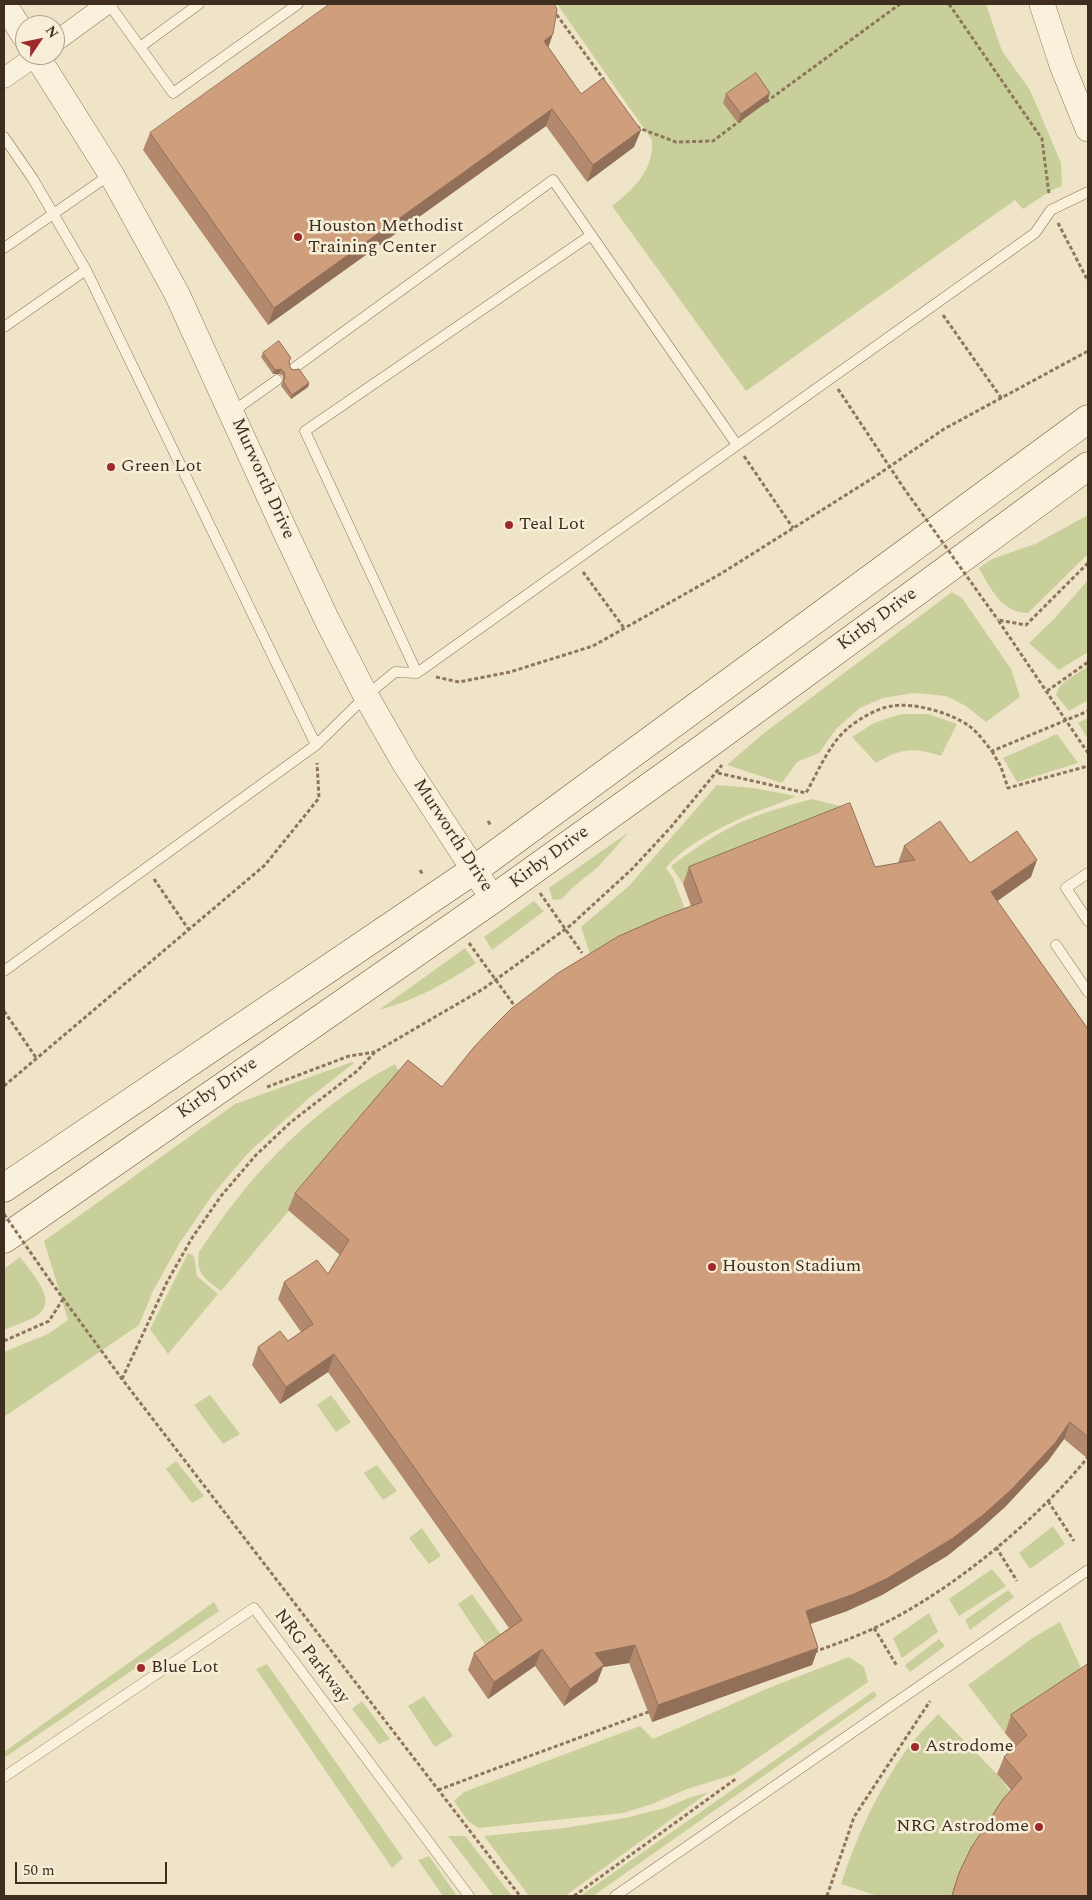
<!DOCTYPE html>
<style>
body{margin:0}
#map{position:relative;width:1092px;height:1900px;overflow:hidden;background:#f0e4c8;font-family:Spectral,serif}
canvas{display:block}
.frame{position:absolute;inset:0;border:5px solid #3d2e20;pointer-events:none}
.north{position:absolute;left:15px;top:15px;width:50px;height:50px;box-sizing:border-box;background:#f7eed8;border:1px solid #ada18e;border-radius:50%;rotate:56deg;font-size:14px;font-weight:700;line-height:20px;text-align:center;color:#3d2e20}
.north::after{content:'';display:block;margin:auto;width:18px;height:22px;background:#9e2a2b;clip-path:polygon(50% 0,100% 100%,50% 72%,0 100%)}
.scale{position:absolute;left:15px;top:1862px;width:152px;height:22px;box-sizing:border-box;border:2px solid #3d2e20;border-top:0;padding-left:6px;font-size:15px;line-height:18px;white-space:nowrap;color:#3d2e20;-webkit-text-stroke:4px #f7eed8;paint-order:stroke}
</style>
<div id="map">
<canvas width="1092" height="1900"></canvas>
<div class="frame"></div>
<div class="north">N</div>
<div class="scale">50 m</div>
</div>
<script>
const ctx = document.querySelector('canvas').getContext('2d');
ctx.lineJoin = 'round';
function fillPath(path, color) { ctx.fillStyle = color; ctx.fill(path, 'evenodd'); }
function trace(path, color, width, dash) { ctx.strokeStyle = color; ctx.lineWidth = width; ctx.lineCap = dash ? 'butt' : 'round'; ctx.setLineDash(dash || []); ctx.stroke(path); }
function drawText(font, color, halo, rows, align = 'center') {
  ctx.font = font + ' Spectral,serif'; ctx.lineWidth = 5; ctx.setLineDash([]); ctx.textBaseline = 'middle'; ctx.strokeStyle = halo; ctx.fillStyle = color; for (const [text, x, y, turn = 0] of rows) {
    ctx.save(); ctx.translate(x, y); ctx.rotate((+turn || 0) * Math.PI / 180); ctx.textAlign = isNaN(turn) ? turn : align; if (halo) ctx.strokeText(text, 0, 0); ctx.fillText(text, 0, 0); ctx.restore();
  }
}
fillPath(new Path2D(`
 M 557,4 L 986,4 L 1002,51 L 1030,90 L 1061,163 L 1062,186 L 1052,190 L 1023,209 L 1015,200 L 746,391 L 612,206 C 634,189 654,170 652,140 Z
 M 1088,515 L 1088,554 L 1028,613 C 1002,613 990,588 979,568 L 992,559 L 1035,544 Z
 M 1088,580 L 1088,652 L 1059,670 L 1029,643 L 1053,620 Z
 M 952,592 L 962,598 L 1011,669 L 1020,697 L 986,722 L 966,706 L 946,696 L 914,693 L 883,698 L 860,708 L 837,728 L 819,753 L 797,762 L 782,783 L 727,765 L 764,733 Z
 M 1088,666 L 1088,700 L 1069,711 L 1056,695 C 1060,680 1077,675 1088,666 Z
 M 901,714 L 928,714 L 957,724 L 941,756 C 913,747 901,748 876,763 L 852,737 L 874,723 Z
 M 1088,718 L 1088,739 L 1078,723 Z
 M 1057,734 L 1078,763 L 1017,782 L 1003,758 Z
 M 717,785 L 753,788 L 796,796 C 780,804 764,808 748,815 C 722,827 684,845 666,868 L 673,878 L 688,917 L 592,960 L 581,927 L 629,886 Z
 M 812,799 L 848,808 L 683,884 L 671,866 C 689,853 707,840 727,829 C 753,815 783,807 812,799 Z
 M 629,832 L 598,867 L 572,888 L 562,899 L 553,900 L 549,888 Z
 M 534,901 L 544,911 L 492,950 L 484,937 Z
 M 465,948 L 476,963 C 445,984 415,1000 379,1010 Z
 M 352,1062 L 354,1063 L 308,1099 L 248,1153 L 213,1194 L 179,1244 L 153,1291 L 139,1325 L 4,1417 L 4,1352 L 48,1334 L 68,1320 L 44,1241 L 235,1104 Z
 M 395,1064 L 402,1077 L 221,1291 C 206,1279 195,1274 199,1252 C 211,1234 223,1216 237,1199 C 279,1145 334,1096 395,1064 Z
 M 188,1253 L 194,1256 L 197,1276 L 218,1294 L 168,1354 L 150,1329 Z
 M 20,1257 C 30,1271 58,1299 39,1314 C 30,1321 15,1325 4,1330 L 4,1269 Z
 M 210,1395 L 240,1434 L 223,1444 L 194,1405 Z
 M 331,1395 L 351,1422 L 336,1432 L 317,1405 Z
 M 176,1461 L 204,1496 L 192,1503 L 166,1469 Z
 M 377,1465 L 397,1491 L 383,1500 L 364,1473 Z
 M 1053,1526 L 1065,1544 L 1030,1569 L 1019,1553 Z
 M 422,1528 L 441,1556 L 429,1564 L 409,1538 Z
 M 992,1569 L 1006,1586 L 959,1616 L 949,1599 Z
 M 1008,1590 L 1014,1597 L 970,1630 L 965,1620 Z
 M 472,1594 L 504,1639 L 488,1649 L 458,1604 Z
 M 214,1602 L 219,1611 L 4,1758 L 4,1752 Z
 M 929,1613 L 938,1632 L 902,1658 L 893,1638 Z
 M 1060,1622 L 1086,1679 L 1005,1733 L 968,1685 L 1034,1637 Z
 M 939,1639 L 945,1646 L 910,1672 L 905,1665 Z
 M 849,1657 L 864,1667 L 868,1682 L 733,1775 L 687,1789 L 652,1804 L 623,1813 L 478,1828 L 468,1821 L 454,1801 L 464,1792 L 640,1726 L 653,1739 L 771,1687 Z
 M 267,1664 L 403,1858 L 392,1868 L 256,1669 Z
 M 874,1691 L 877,1696 L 593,1896 L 580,1896 Z
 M 424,1696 L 453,1736 L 435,1747 L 408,1706 Z
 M 362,1701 L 390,1739 L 379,1744 L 352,1709 Z
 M 938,1714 L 997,1774 L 1014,1797 L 953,1890 L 951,1896 L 878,1896 L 841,1884 C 857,1835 878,1790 907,1749 C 916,1737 928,1725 938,1714 Z
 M 709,1792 L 565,1896 L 529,1896 L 484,1836 L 565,1828 L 625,1818 L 665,1808 L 691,1797 Z
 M 448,1836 L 465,1836 L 512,1896 L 494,1896 Z
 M 429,1856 L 457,1896 L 443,1896 L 418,1860 Z`), '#c9cf9b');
const service = new Path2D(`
 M 109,4 L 173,93 L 298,4
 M 140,47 L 199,4
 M 4,137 L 33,179 L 86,270 L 316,745
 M 4,248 L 111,174
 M 4,327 L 86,270
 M 294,368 L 553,180 L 737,445
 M 232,412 L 277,380
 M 417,673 L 305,431 L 591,235
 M 1088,873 L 1066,888 L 1088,921
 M 1056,945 L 1088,992
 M 4,971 L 316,745 L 366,696 L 395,672 L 417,673 L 1035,233 L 1051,210 L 1088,192
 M 4,1777 L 254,1608 L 469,1896
 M 615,1896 L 1088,1570`);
const minor = new Path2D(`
 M 55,42 L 107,4
 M 4,78 L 37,55`);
const tertiary = new Path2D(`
 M 4,4 L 25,37
 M 1042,4 L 1062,65 L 1088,129
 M 36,55 L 111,174 L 177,294 L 285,531 L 327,620 L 366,696 L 405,764 L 493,899`);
const secondary = new Path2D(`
 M 4,1188 L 474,870 L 1088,419
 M 4,1239 L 493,899 L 702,749 L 1088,466`);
trace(service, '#8d765c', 11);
trace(minor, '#8d765c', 21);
trace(tertiary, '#8d765c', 26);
trace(secondary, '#6f573f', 29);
trace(new Path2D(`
 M 549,4 L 604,80
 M 949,4 L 1042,139 L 1049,194
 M 766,102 L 900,4
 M 637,126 L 639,128 L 676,142 L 713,141 L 741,120
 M 1058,223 L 1088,281
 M 943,315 L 1002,399
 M 838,389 L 903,487
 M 744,456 L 793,528
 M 1088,563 L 1026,625 L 998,620 L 1088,753
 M 583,572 L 624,628
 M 436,677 L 459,682 L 510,672 L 593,646 L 722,573 L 876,476 L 944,429 L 1088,351
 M 1047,691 L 1088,662
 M 992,751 L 1001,767 L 1008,788 L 1088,766
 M 718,773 L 806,793 C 818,772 829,744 848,728 C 859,719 877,708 892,706 C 913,702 952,713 969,726 C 978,732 985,743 992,751 L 1088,711
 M 488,821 L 491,826
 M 420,870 L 423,875
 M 154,879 L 189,930
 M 540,893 L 582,953
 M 469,943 L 514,1005
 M 4,1011 L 37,1059
 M 4,1086 L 265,865 L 319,798 L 317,763
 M 267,1087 L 349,1056 L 375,1052
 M 51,1282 L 122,1379 L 520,1896
 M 4,1341 L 49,1321 L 63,1299
 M 122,1379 L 167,1282 L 192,1238 L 221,1196 L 256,1155 L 291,1122 L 357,1071 L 375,1052 L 483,989 L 571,925 L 632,869 L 671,827 L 722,765
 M 1048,1501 L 1074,1541
 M 996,1547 L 1017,1581
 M 874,1628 L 897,1666
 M 814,1652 C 830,1646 845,1641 861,1634 C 940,1601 1034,1524 1088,1457
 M 438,1790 L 651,1711
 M 574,1896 L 737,1778
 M 827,1896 L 854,1817 L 930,1701`), '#8d765c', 3, [4, 2.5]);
trace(service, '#faf1dc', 10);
trace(minor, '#faf1dc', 20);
trace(tertiary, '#faf1dc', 25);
trace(secondary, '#faf1dc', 28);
trace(new Path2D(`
 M 903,487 L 998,620
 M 4,1214 L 51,1282`), '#8d765c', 3, [4, 2.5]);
fillPath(new Path2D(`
 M 548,47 L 581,94 L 641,130 L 634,147 L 587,182 L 546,126 L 268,325 L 143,150 L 150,133 Z
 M 726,94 L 767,102 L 738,123 L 723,103 Z
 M 263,353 L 289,363 L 290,367 L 309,383 L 308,387 L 291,399 L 281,386 L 283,380 L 283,376 L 279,374 L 273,374 L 261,357 Z
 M 904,846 L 970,863 L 1031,877 L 997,901 L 1088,1029 L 1088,1459 L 1064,1439 L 1048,1461 L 1005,1507 L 977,1532 L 947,1556 L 882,1595 L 847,1611 L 810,1624 L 818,1648 L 812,1665 L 652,1722 L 629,1663 L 603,1667 L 597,1682 L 564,1706 L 535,1666 L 488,1699 L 468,1670 L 474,1653 L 509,1628 L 328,1372 L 280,1404 L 252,1365 L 258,1347 L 288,1341 L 301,1332 L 278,1299 L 284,1282 L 328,1274 L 340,1255 L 288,1210 L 295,1193 L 691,906 L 683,884 L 689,867 L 875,867 L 898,863 Z
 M 1088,1664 L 1088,1896 L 951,1896 L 959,1873 L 1011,1790 L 997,1774 L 1004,1757 L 1016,1746 L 1005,1733 L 1011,1715 Z`), '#b2896c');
fillPath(new Path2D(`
 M 553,34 L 547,51 L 544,41 Z
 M 770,93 L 767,102 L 738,123 L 741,114 Z
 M 552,109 L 546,126 L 268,325 L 274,308 Z
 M 641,130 L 634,147 L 587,182 L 593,165 Z
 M 281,369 L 279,374 L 273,374 L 275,370 Z
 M 309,383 L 308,387 L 291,399 L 292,395 Z
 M 1037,860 L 1031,877 L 985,910 L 991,892 Z
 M 334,1354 L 328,1372 L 280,1404 L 286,1387 Z
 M 1070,1422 L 1064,1439 L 1048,1461 L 1005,1507 L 977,1532 L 947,1556 L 882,1595 L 847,1611 L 799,1628 L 806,1611 Z
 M 635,1645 L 629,1663 L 603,1667 L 597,1682 L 564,1706 L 570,1689 L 595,1653 Z
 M 818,1648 L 812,1665 L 652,1722 L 658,1705 Z
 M 542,1649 L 535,1666 L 488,1699 L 494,1682 Z`), '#916f58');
const building = new Path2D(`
 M 330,4 L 554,4 L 557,9 L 553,34 L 544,41 L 581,94 L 603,78 L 641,130 L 593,165 L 552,109 L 274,308 L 150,133 Z
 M 756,73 L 770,93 L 741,114 L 726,94 Z
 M 279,341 L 291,358 L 289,361 L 290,367 L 293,370 L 299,369 L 309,383 L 292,395 L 283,381 L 285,378 L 284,372 L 281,369 L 275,370 L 263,353 Z
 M 850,803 L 875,867 L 915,860 L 904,846 L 940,821 L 970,863 L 1017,831 L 1037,860 L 991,892 L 1088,1029 L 1088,1437 L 1070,1422 L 1055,1443 L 1011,1490 L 983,1515 L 953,1538 L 888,1578 L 854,1594 L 806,1611 L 818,1648 L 658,1705 L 635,1645 L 595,1653 L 604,1665 L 570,1689 L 542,1649 L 494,1682 L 474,1653 L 522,1620 L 334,1354 L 286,1387 L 258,1347 L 280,1331 L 288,1341 L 313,1324 L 284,1282 L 317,1260 L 328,1274 L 349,1240 L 295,1193 L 408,1060 L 442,1087 L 474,1047 L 493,1027 L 512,1008 L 558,973 L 619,936 L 662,917 L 702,902 L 689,867 Z
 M 1088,1664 L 1088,1896 L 952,1896 L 959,1873 L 971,1848 L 1003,1799 L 1022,1778 L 1004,1757 L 1027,1735 L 1011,1715 Z`);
fillPath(building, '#cf9f7d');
trace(building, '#916f58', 1);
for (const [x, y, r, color] of [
 [298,237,5,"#9e2a2b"],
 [111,467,5,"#9e2a2b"],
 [509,525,5,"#9e2a2b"],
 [712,1267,5,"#9e2a2b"],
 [141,1668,5,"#9e2a2b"],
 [915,1747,5,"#9e2a2b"],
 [1039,1827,5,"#9e2a2b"]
]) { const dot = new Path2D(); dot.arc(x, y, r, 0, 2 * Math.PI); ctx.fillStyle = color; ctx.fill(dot); trace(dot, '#f7eed8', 2); }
drawText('18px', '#3d2e20', '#f7eed8', [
 ["Houston Methodist",308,227],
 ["Training Center",308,248],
 ["Green Lot",121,467],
 ["Teal Lot",519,525],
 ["Houston Stadium",722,1267],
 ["Blue Lot",151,1668],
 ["Astrodome",925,1747],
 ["NRG Astrodome",1029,1827,"right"]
], 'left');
drawText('18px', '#3d2e20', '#f7eed8', [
 ["Murworth Drive",262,479,66],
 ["Kirby Drive",878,620,-36],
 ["Murworth Drive",452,836,57],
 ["Kirby Drive",550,858,-36],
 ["Kirby Drive",218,1089,-35],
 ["NRG Parkway",311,1657,53]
]);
</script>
